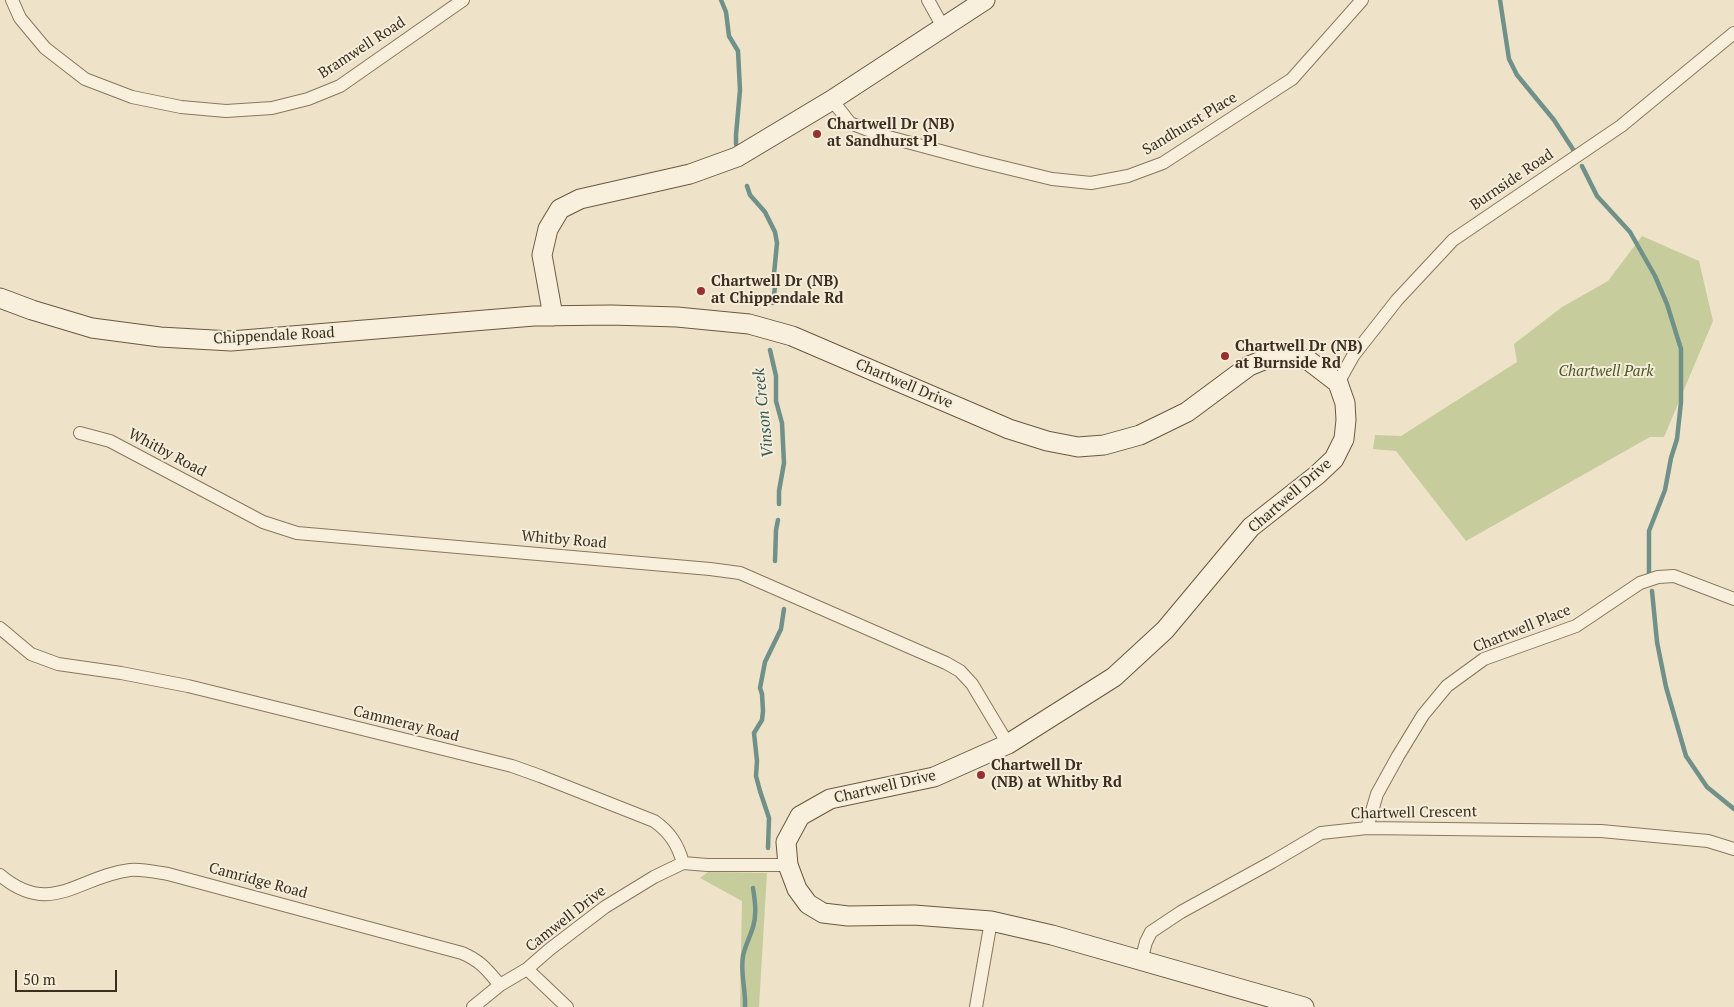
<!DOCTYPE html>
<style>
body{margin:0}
#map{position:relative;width:1734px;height:1007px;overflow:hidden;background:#eee3c9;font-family:"PT Serif",serif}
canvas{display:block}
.scale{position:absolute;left:15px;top:970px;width:102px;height:22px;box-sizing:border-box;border:2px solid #3b2e21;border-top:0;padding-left:6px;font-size:15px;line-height:18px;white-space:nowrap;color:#3b2e21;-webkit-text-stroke:4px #f5edd9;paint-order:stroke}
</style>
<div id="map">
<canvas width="1734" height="1007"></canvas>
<div class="scale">50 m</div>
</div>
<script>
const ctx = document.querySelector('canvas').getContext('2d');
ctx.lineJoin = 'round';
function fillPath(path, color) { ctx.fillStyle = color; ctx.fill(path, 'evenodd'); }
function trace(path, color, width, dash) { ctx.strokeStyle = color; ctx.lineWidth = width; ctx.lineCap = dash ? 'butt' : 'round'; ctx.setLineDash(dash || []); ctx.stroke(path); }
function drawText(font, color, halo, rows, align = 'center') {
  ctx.font = font + ' "PT Serif",serif'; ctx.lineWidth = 4; ctx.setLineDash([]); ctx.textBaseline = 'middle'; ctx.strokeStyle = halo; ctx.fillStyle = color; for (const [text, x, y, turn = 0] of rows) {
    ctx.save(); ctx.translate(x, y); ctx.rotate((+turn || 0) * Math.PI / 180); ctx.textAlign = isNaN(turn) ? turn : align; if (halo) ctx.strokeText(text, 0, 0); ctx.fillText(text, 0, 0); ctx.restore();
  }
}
fillPath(new Path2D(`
 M 1642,236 L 1699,261 L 1713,321 L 1664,437 L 1650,437 L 1466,541 L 1396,451 L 1373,449 L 1375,435 L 1401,436 L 1517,362 L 1514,344 L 1562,307 L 1608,281 Z
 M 708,872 L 767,873 L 759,1007 L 740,1007 L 742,901 L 700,878 Z`), '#c7cc9d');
trace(new Path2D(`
 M 721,0 L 726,12 L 729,36 L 738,51 L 740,90 L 736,135 L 736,144
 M 1500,0 L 1509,59 L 1517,75 L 1554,120 L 1576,154
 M 1582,166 L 1597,196 L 1630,232 L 1655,276 L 1667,304 L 1681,349 L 1681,402 L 1677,439 L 1671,458 L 1665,490 L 1649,531 L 1649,577
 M 747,186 L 750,195 L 765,212 L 775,232 L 777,243 L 774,274 L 775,287 L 773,303
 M 770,350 L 776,376 L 776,401 L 782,423 L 784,463 L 779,491 L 779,504
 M 775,561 L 776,530 L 778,520
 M 1652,591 L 1657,642 L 1666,687 L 1686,756 L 1707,787 L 1734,809
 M 768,848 L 769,818 L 760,791 L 756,776 L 757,761 L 754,733 L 762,720 L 763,711 L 762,694 L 760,688 L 765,662 L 781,629 L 784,609
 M 745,1007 C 746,990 740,973 743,956 C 745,946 750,937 753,927 C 757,914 755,901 753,888`), '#709189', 4.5);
const street = new Path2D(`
 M 12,0 L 20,18 L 45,48 L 85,79 L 132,97 L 181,107 L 226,111 L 272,108 L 308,99 L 340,86 L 463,0
 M 928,0 L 943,27
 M 832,100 L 850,123 L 881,135 L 978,161 L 1052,179 L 1091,183 L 1128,176 L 1163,163 L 1292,79 L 1362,0
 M 1338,383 L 1353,356 L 1397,300 L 1453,240 L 1621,126 L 1734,33
 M 80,433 L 110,441 L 263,522 L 297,533 L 710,569 L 740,573 L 946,663 L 960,671 L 972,684 L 1008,744
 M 0,628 L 31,654 L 58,664 L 121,673 L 188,686 L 512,766 L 540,776 L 654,821 C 670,832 678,845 683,863
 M 1367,828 L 1377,794 L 1398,756 L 1423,715 L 1447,686 L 1484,659 L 1576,626 L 1640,583 L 1658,577 L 1674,576 L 1734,599
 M 683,863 L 707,865 L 788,865
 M 0,875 C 51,918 79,876 130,870 C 142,869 155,872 168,874 L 462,953 C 481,961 487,970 500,985
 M 1141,961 L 1146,942 L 1151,932 L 1181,912 L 1272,862 L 1321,833 L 1367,828 L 1601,831 L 1708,841 L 1734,849
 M 527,969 L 567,1007
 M 473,1007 L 500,985 L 527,969 L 550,949 L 605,907 L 654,877 L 683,863
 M 976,1007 L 991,921`);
const secondary = new Path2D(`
 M 0,298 L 32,310 L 92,328 L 160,337 L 231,341 L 534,316 L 611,315 L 677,317 L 749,324 L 792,336 L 1009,429 L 1047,441 L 1078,447 L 1104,445 L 1140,435 L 1187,412 L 1249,366 L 1266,359 L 1287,356 L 1308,360 L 1338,383 L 1345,403 L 1346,420 L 1344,439 L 1334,459 L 1317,475 L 1251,527 L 1165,630 L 1114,677 L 1008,744 L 934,777 L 830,799 L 800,816 L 786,842 L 788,865 L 797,889 L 808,904 L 823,913 L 848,916 L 914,915 L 991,921 L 1052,935 L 1304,1007
 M 553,316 L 542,255 L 548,229 L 560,209 L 580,199 L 690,174 L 737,157 L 832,100 L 985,0`);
trace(street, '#8a765e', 14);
trace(secondary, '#6c5741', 21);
trace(street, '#f8f0dd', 12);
trace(secondary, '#f8f0dd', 19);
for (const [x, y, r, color] of [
 [817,134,5,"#983030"],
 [701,291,5,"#983030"],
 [1225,356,5,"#983030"],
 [981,775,5,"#983030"]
]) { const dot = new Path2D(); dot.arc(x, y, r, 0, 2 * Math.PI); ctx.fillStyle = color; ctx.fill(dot); trace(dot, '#f5edd9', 2); }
drawText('15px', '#3b2e21', '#f5edd9', [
 ["Bramwell Road",362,48,-33],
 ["Sandhurst Place",1190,124,-31],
 ["Burnside Road",1512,180,-34],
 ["Chippendale Road",274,336,-3],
 ["Chartwell Drive",904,384,23],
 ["Whitby Road",167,453,28],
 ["Chartwell Drive",1290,496,-41],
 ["Whitby Road",564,540,5],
 ["Chartwell Place",1522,629,-22],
 ["Cammeray Road",406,724,14],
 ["Chartwell Drive",885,787,-13],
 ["Chartwell Crescent",1414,813,-1],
 ["Camridge Road",258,881,15],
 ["Camwell Drive",566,919,-38]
]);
drawText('bold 15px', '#3b2e21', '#f5edd9', [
 ["Chartwell Dr (NB)",827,125],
 ["at Sandhurst Pl",827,142],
 ["Chartwell Dr (NB)",711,282],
 ["at Chippendale Rd",711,299],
 ["Chartwell Dr (NB)",1235,347],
 ["at Burnside Rd",1235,364],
 ["Chartwell Dr",991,766],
 ["(NB) at Whitby Rd",991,783]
], 'left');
drawText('italic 15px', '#4b5728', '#f5edd9', [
 ["Chartwell Park",1606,372]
]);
drawText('italic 16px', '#315a58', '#f5edd9', [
 ["Vinson Creek",764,413,-96]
]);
</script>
